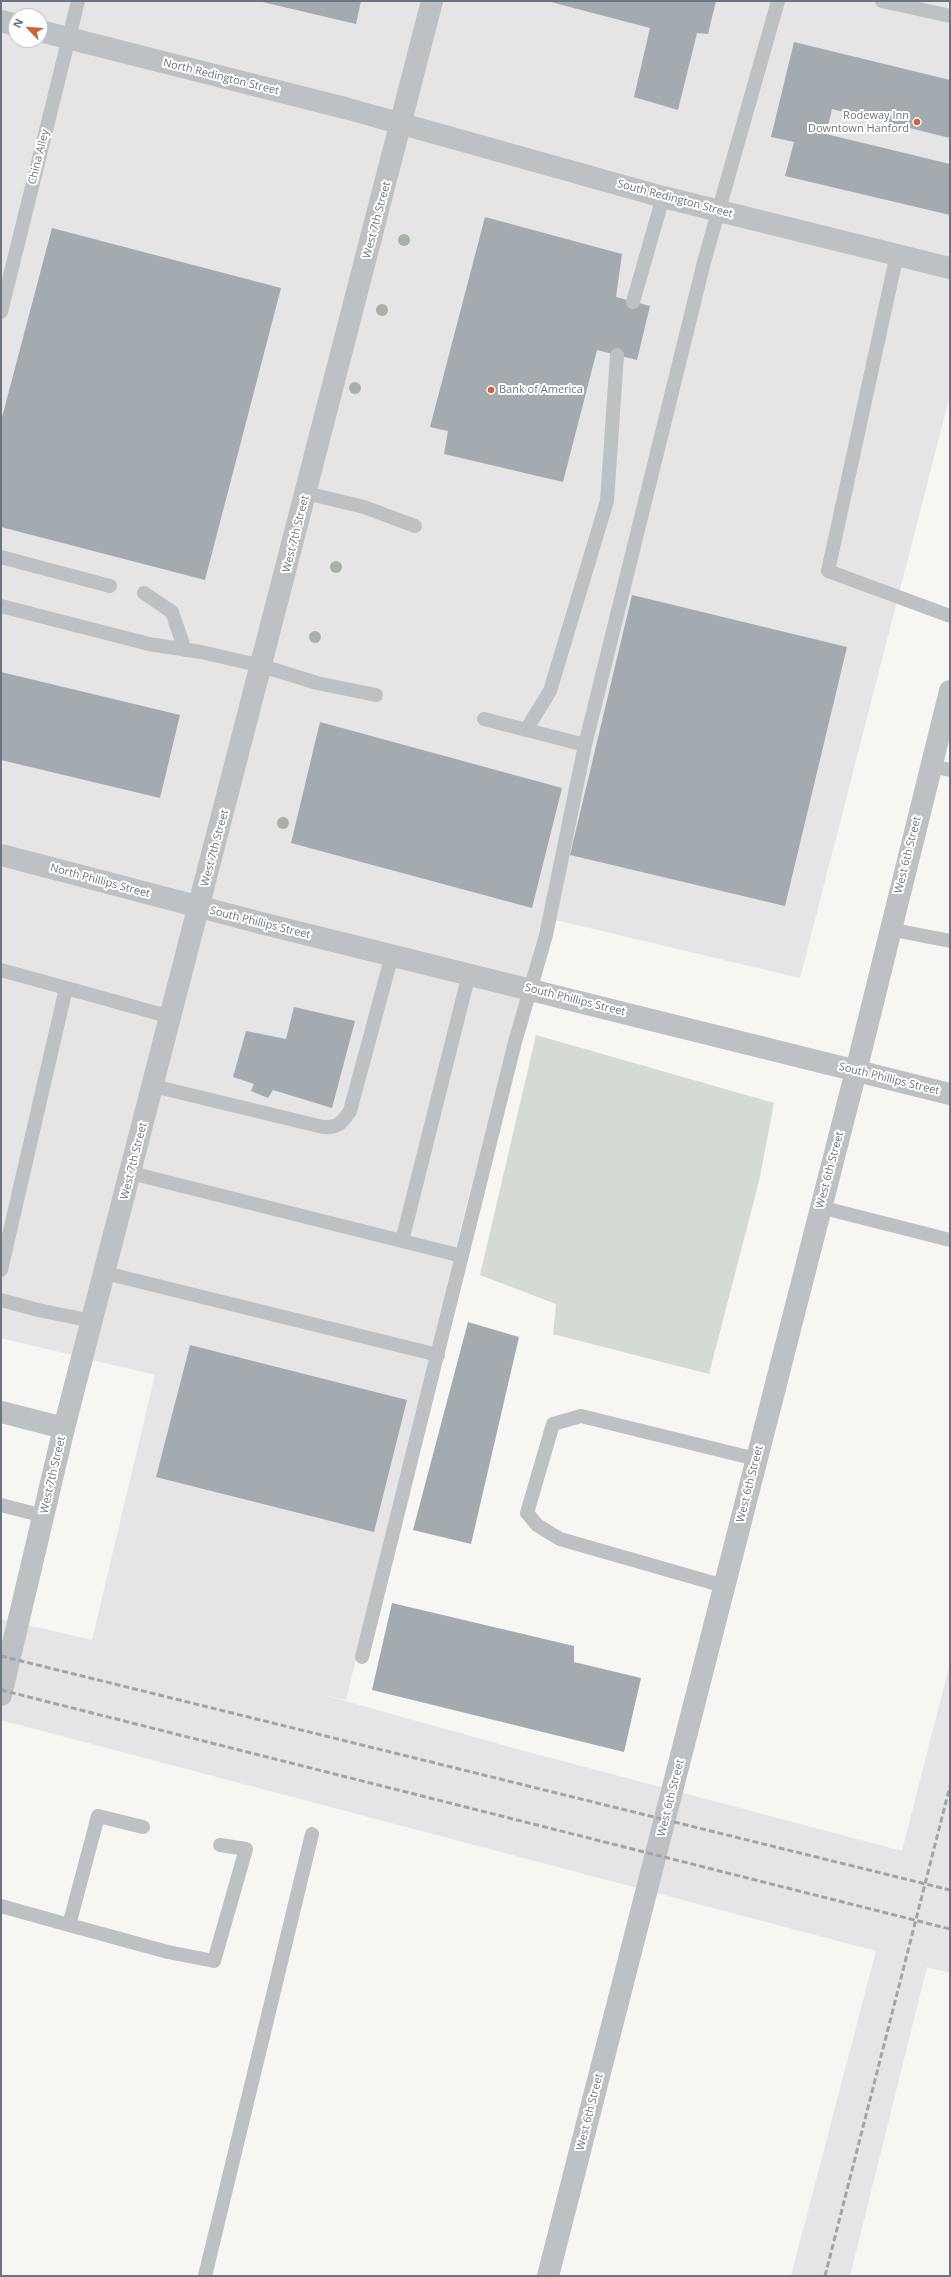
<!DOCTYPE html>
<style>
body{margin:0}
#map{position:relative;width:951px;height:2277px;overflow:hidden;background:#f6f6f3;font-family:"Open Sans",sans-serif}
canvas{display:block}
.frame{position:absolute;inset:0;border:2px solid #697580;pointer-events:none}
.north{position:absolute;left:8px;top:8px;width:40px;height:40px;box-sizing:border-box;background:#fff;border:1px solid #c3c8cc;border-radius:50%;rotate:295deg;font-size:11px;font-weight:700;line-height:16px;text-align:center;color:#697580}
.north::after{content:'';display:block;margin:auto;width:14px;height:18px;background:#cd643c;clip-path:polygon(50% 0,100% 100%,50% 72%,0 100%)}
</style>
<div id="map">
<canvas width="951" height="2277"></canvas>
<div class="frame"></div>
<div class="north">N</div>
</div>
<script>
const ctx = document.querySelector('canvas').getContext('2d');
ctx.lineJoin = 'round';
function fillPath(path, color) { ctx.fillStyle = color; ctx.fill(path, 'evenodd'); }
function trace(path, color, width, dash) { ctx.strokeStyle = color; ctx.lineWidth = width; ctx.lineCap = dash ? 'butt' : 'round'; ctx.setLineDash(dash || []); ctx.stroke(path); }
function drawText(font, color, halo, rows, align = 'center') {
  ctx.font = font + ' "Open Sans",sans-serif'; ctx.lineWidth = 4; ctx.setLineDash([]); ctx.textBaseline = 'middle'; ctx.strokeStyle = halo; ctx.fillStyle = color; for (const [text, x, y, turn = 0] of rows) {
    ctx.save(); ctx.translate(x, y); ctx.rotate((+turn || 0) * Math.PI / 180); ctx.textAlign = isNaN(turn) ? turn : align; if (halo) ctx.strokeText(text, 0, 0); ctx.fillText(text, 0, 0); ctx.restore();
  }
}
fillPath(new Path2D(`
 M 1,1 L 950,1 L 950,395 L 800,978 L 543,917 L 466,1207 L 346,1700 L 320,1694 L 517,1749 L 902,1851 L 950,1663 L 950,1973 L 927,1967 L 850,2276 L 791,2276 L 876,1951 L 1,1720 L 1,1619 L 92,1640 L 155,1375 L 1,1338 ZM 16,16 L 40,16 L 40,40 L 16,40 Z`), '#e4e5e4');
fillPath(new Path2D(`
 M 536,1035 L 774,1103 L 759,1181 L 709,1374 L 553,1334 L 556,1304 L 480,1275 Z`), '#d5dad3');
fillPath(new Path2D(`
 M 258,1 L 361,1 L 356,24 Z
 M 547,1 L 716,1 L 708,34 L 697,33 L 678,110 L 634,97 L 650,28 Z
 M 794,42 L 950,80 L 950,138 L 832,109 L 826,134 L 950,164 L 950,215 L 785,176 L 794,142 L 771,137 Z
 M 485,217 L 622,254 L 616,297 L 650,306 L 637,360 L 597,350 L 563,482 L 444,454 L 448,431 L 430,427 Z
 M 52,228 L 281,288 L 205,580 L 1,527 L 1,421 Z
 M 632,595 L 847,647 L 785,906 L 570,855 Z
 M 1,672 L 180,715 L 160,798 L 1,760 Z
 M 320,722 L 562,788 L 532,908 L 291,843 Z
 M 294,1007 L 355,1021 L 332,1108 L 273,1090 L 268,1098 L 251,1091 L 254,1084 L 233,1077 L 246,1031 L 286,1039 Z
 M 468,1322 L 519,1337 L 471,1544 L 413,1530 Z
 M 190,1345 L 407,1400 L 374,1532 L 156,1477 Z
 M 392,1603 L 574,1646 L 574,1662 L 641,1678 L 624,1752 L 372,1690 Z`), '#a4abb0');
trace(new Path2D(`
 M 882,1 L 950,16
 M 897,254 L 828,571 L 950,616
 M 633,302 L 663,197
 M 1,312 L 78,1
 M 306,493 L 364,507 L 415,526
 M 1,557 L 110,586
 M 144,593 L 172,612 L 185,650
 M 1,606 L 149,644 L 201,652 L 262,666 L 317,683 L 376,695
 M 484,719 L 585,745
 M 526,730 L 550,691 L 607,501 L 617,355
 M 931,766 L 950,770
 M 889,929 L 950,941
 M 1,970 L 171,1017
 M 153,1086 L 323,1127 C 338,1128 342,1123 350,1111 L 392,955
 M 131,1173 L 402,1241 L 469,974
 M 820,1207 L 950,1240
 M 402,1241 L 462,1256
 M 1,1270 L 66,988
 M 105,1273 L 438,1355
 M 1,1300 L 38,1310 L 92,1321
 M 1,1505 L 44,1516
 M 724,1586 L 560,1539 L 537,1525 L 527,1513 L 553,1424 L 581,1416 L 756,1459
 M 362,1657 L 515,1042 L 546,935 L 585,745 L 704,262 L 778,1
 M 1,1906 L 69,1925 L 98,1816 L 143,1827
 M 69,1925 L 168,1952 L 214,1961 L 246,1849 L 220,1845
 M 205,2276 L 312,1834`), '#bec1c4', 14);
trace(new Path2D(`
 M 1,21 L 16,25
 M 40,31 L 345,108 L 663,197 L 950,268
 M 1,855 L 261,923 L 950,1094
 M 1,1412 L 64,1428
 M 548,2276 L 856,1071 L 950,691`), '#bec1c4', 22);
trace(new Path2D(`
 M 1,1695 L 64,1428 L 432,1`), '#bec1c4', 22);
trace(new Path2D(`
 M 1,1656 L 950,1890
 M 1,1690 L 950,1929
 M 825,2276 L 950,1786`), '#a0a5aa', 3, [6, 3]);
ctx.fillStyle = '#a9b1a6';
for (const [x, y] of [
 [404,240],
 [382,310],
 [355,388],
 [336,567],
 [315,637],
 [283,823]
]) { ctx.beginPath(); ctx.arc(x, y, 6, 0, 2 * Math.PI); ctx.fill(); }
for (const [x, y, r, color] of [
 [917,122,4,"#cd643c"],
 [491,390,4,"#cd643c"]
]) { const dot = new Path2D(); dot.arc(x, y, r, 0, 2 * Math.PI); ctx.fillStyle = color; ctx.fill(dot); trace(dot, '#fff', 1.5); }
drawText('11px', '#697580', '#fff', [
 ["North Redington Street",221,77,14],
 ["China Alley",39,157,-76],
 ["South Redington Street",675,199,15],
 ["West 7th Street",377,220,-75],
 ["West 7th Street",296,534,-76],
 ["West 7th Street",215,848,-75],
 ["West 6th Street",908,855,-76],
 ["North Phillips Street",100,881,15],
 ["South Phillips Street",260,923,14],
 ["South Phillips Street",575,1000,14],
 ["South Phillips Street",889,1079,14],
 ["West 7th Street",134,1161,-76],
 ["West 6th Street",830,1170,-75],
 ["West 7th Street",53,1475,-77],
 ["West 6th Street",750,1484,-76],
 ["West 6th Street",671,1798,-76],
 ["West 6th Street",590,2112,-76]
]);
drawText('11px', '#697580', '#fff', [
 ["Rodeway Inn",909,116],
 ["Downtown Hanford",909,129],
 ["Bank of America",499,390,"left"]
], 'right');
</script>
